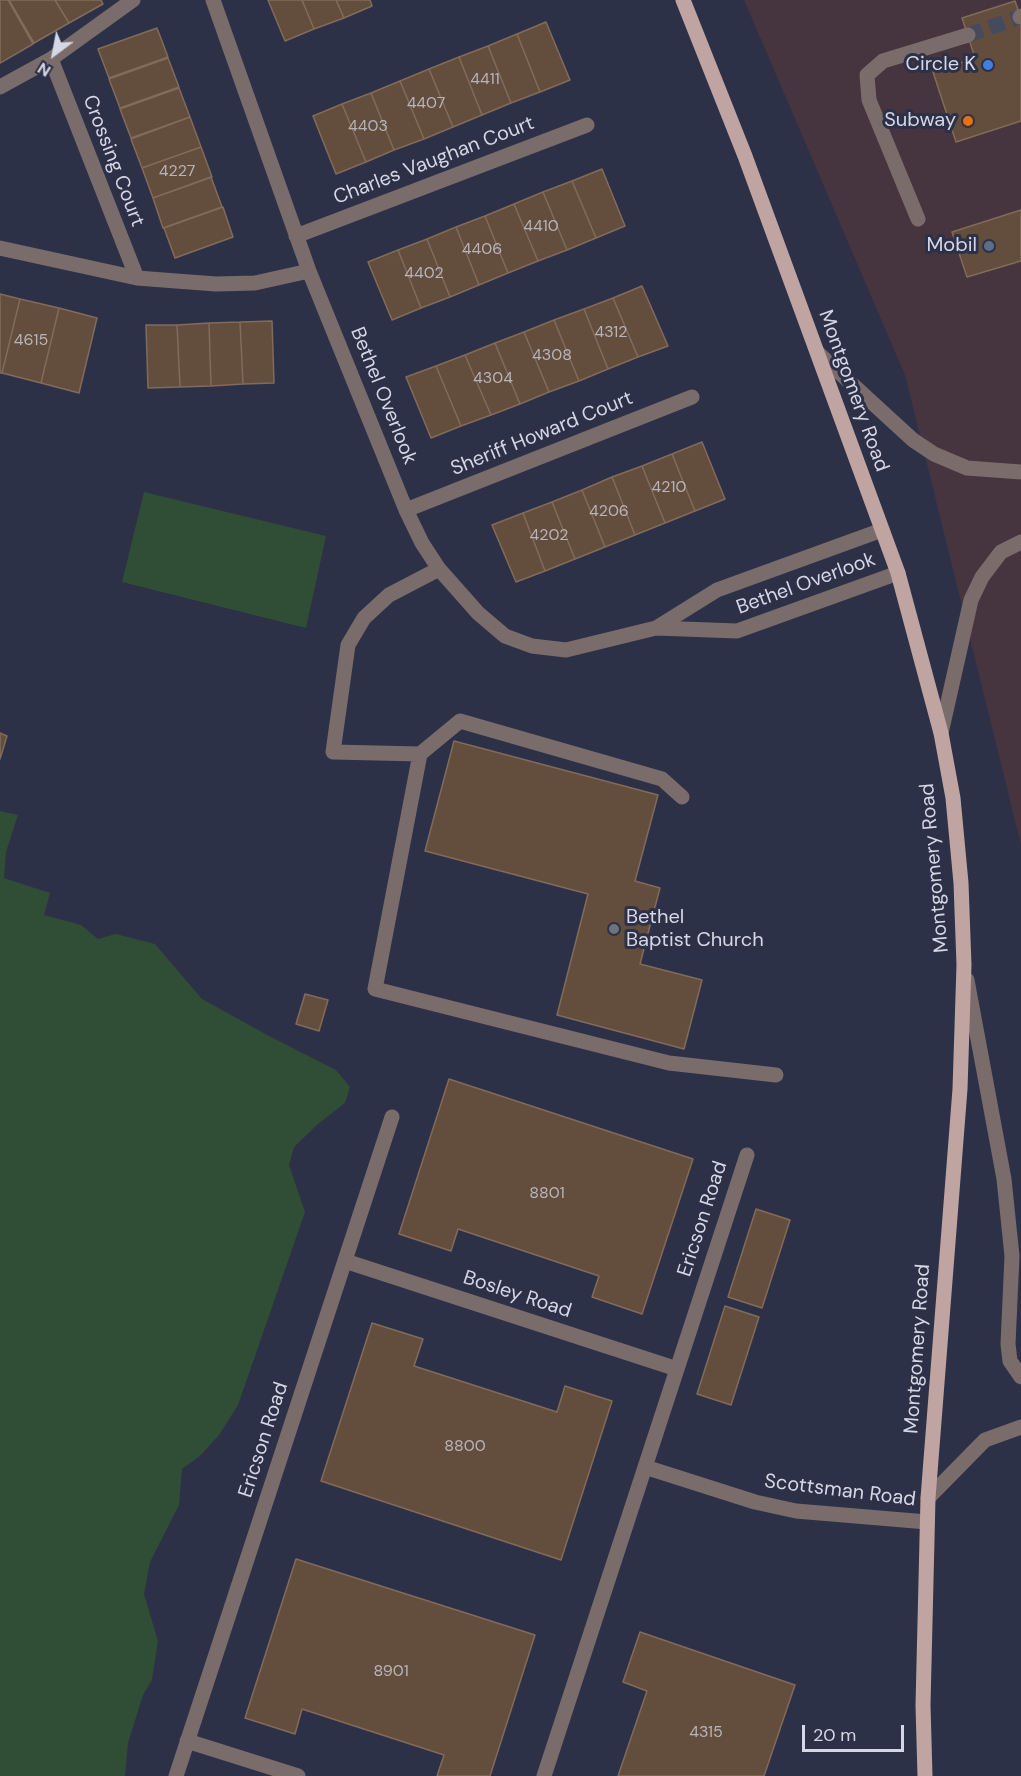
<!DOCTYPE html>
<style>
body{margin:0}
#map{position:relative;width:1021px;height:1776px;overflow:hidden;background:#2d3147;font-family:"DM Sans",sans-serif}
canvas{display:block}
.north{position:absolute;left:24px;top:24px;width:60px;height:60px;-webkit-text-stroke:4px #2d3147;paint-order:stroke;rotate:212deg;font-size:16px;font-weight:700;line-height:24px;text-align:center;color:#d4d7e5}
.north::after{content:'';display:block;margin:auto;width:21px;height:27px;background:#d4d7e5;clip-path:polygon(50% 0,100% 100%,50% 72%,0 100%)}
.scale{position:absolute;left:802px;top:1725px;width:102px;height:27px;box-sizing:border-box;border:3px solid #d4d7e5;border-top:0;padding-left:8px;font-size:18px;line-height:21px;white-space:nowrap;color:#d4d7e5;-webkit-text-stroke:4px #2d3147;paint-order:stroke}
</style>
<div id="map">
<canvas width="1021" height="1776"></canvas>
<div class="north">N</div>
<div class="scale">20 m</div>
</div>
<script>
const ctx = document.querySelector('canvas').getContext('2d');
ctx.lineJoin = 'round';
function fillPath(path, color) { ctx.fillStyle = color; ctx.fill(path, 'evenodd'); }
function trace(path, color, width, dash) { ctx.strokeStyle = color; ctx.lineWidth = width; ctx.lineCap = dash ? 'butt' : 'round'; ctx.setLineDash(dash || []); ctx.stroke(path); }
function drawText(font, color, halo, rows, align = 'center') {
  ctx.font = font + ' "DM Sans",sans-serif'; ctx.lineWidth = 6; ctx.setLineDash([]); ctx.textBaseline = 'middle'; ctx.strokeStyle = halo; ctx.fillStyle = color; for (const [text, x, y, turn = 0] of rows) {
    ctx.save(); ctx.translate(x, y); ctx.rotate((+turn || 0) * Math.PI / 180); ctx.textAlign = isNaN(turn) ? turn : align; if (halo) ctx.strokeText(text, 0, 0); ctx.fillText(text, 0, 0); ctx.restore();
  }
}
fillPath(new Path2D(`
 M 744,0 L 1021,0 L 1021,845 L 905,375 Z`), '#46343e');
fillPath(new Path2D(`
 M 144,492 L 326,536 L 306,628 L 122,582 Z
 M 0,811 L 18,815 L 6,852 L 4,878 L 50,893 L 44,915 L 81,925 L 98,939 L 116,934 L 155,944 L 202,999 L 271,1037 L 336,1070 L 350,1087 L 345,1103 L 318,1124 L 294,1147 L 289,1165 L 305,1212 L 238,1405 L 219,1435 L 200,1456 L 182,1469 L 179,1505 L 150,1562 L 144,1594 L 158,1641 L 152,1680 L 143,1695 L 128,1743 L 125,1776 L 0,1776 Z`), '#304d35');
const building = new Path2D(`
 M 0,0 L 8,0 L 33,44 L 0,63 Z
 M 9,0 L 55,0 L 69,23 L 34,43 Z
 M 55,0 L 101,0 L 103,4 L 69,23 Z
 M 268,0 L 302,0 L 314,29 L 285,41 Z
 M 302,0 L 336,0 L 344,18 L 314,29 Z
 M 336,0 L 370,0 L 372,6 L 344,18 Z
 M 1015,1 L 1021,19 L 1021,121 L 956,142 L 933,72 L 975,58 L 962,18 Z
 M 546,22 L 570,80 L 540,92 L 517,34 Z
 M 157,28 L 168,57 L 109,78 L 98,49 Z
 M 517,34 L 540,92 L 511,103 L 488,46 Z
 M 488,46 L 511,103 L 482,115 L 459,57 Z
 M 459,57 L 482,115 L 453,127 L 429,69 Z
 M 168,58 L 179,87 L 120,108 L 109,79 Z
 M 429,69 L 453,127 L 424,139 L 400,81 Z
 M 400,81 L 424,139 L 394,150 L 371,93 Z
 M 179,88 L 190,117 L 131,138 L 120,109 Z
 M 371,93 L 394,150 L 366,162 L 342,104 Z
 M 342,104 L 366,162 L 336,174 L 313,116 Z
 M 190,117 L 201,147 L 142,168 L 131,139 Z
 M 201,147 L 212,177 L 153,198 L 142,168 Z
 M 602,169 L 625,226 L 596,238 L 572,181 Z
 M 211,177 L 222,207 L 163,228 L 153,198 Z
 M 572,181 L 596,238 L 567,250 L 543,192 Z
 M 543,192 L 567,250 L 538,261 L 514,204 Z
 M 514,204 L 538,261 L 508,273 L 485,216 Z
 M 223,207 L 233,237 L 175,258 L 164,228 Z
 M 1021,210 L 1021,261 L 967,277 L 952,232 Z
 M 485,216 L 508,273 L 479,285 L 456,227 Z
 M 456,227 L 479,285 L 450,297 L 427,239 Z
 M 427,239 L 450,297 L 421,308 L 398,250 Z
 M 398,250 L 421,308 L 392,320 L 368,262 Z
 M 642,286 L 668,346 L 638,357 L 613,298 Z
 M 0,294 L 20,299 L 2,373 L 0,373 Z
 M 613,298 L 638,357 L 608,369 L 584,309 Z
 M 20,299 L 59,308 L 41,383 L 2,373 Z
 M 59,308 L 97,318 L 79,393 L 41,383 Z
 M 584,309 L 608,369 L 579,381 L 554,320 Z
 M 554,320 L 579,381 L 549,392 L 524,332 Z
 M 272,321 L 274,383 L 243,384 L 240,322 Z
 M 240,322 L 243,384 L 211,386 L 209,323 Z
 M 209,323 L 211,386 L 180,387 L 177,325 Z
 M 146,325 L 177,325 L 180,387 L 148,388 Z
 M 524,332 L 549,392 L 520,404 L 495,343 Z
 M 495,343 L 520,404 L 491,415 L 465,355 Z
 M 465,355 L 491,415 L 461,426 L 436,366 Z
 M 436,366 L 461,426 L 431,438 L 406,377 Z
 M 702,442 L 725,499 L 695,511 L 672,454 Z
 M 672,454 L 695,511 L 665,523 L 642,466 Z
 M 642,466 L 665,523 L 635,535 L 612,477 Z
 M 612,477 L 635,535 L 605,547 L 582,490 Z
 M 582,490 L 605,547 L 575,559 L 552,502 Z
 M 552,502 L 575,559 L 545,571 L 523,513 Z
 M 523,513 L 545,571 L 516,582 L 492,525 Z
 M 0,733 L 7,736 L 0,759 Z
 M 454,741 L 658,795 L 635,881 L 660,888 L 640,964 L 702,980 L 684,1049 L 557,1015 L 588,894 L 425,851 Z
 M 305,994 L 328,1000 L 319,1031 L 296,1024 Z
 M 449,1079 L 693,1159 L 642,1314 L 592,1297 L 599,1276 L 458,1229 L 451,1251 L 399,1234 Z
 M 756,1209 L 790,1220 L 762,1308 L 728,1297 Z
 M 725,1306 L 759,1317 L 731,1405 L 697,1394 Z
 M 372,1323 L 423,1339 L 414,1366 L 557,1412 L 565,1386 L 612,1401 L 561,1560 L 321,1481 Z
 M 296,1559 L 535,1635 L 490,1776 L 437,1776 L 444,1755 L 302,1709 L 295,1734 L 245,1718 Z
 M 640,1632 L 795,1685 L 764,1776 L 618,1776 L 647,1691 L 623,1682 Z`);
fillPath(building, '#634d3d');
trace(building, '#826b5a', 1.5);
trace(new Path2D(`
 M 968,35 L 1020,17`), '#464a5f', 15, [15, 8]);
trace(new Path2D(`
 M 133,0 L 51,59 L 137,278 L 216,284 L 255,283 L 309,271
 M 213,0 L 309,271 L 406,510 L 422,543 L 439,569 L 478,613 L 505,636 L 532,646 L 566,650 L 656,628
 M 1020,17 L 1021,16
 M 0,87 L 51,59
 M 918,219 L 869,100 L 867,75 L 883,61 L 968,35
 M 296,236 L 587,125
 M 0,248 L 137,278
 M 818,353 L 913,440 L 934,454 L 967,468 L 1021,472
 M 406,510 L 692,397
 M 882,530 L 717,590 L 656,628 L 737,631 L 898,573
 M 439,569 L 389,595 L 364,618 L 348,645 L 333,752 L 420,754 L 375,989 L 669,1063 L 776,1075
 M 941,733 L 971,600 L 982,577 L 1001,552 L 1021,542
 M 420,754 L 460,721 L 662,779 L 682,797
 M 967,980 L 1004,1179 L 1012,1256 L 1008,1344 L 1010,1361 L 1021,1377
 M 345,1261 L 677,1369
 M 645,1467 L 755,1502 L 796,1511 L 927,1522
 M 928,1498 L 985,1440 L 1021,1427
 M 187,1741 L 298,1776
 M 176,1776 L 392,1117
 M 544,1776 L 747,1155`), '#7a6c6b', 15);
trace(new Path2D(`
 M 683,0 L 745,156 L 898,573 L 941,733 L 953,798 L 961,883 L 964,965 L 960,1089 L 928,1498 L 923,1705 L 925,1776`), '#c0a4a2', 15);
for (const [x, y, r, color] of [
 [988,65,6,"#3f7fe0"],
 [968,121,6,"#e8710a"],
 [989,246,6,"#5c6f8a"],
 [614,929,6,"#6b7280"]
]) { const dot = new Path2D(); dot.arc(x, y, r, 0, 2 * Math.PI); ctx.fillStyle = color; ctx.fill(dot); trace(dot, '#2d3147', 2); }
drawText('16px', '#b8b4bb', null, [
 ["4411",485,80],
 ["4407",426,104],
 ["4403",368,127],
 ["4227",177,172],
 ["4410",541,227],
 ["4406",482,250],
 ["4402",424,274],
 ["4312",611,333],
 ["4615",31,341],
 ["4308",552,356],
 ["4304",493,379],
 ["4210",669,488],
 ["4206",609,512],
 ["4202",549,536],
 ["8801",547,1194],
 ["8800",465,1447],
 ["8901",391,1672],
 ["4315",706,1733]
]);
drawText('20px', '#d4d7e5', '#2d3147', [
 ["Circle K",976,65],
 ["Subway",956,121],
 ["Mobil",977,246],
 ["Bethel",626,918,"left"],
 ["Baptist Church",626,941,"left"]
], 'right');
drawText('20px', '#d4d7e5', '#2d3147', [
 ["Crossing Court",113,161,69],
 ["Charles Vaughan Court",434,161,-21],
 ["Montgomery Road",853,391,70],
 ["Bethel Overlook",383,396,68],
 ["Sheriff Howard Court",542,434,-22],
 ["Bethel Overlook",806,584,-20],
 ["Montgomery Road",935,868,-95],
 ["Ericson Road",703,1219,-72],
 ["Bosley Road",517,1295,18],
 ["Montgomery Road",918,1349,-86],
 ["Ericson Road",264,1440,-72],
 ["Scottsman Road",840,1491,7]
]);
</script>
